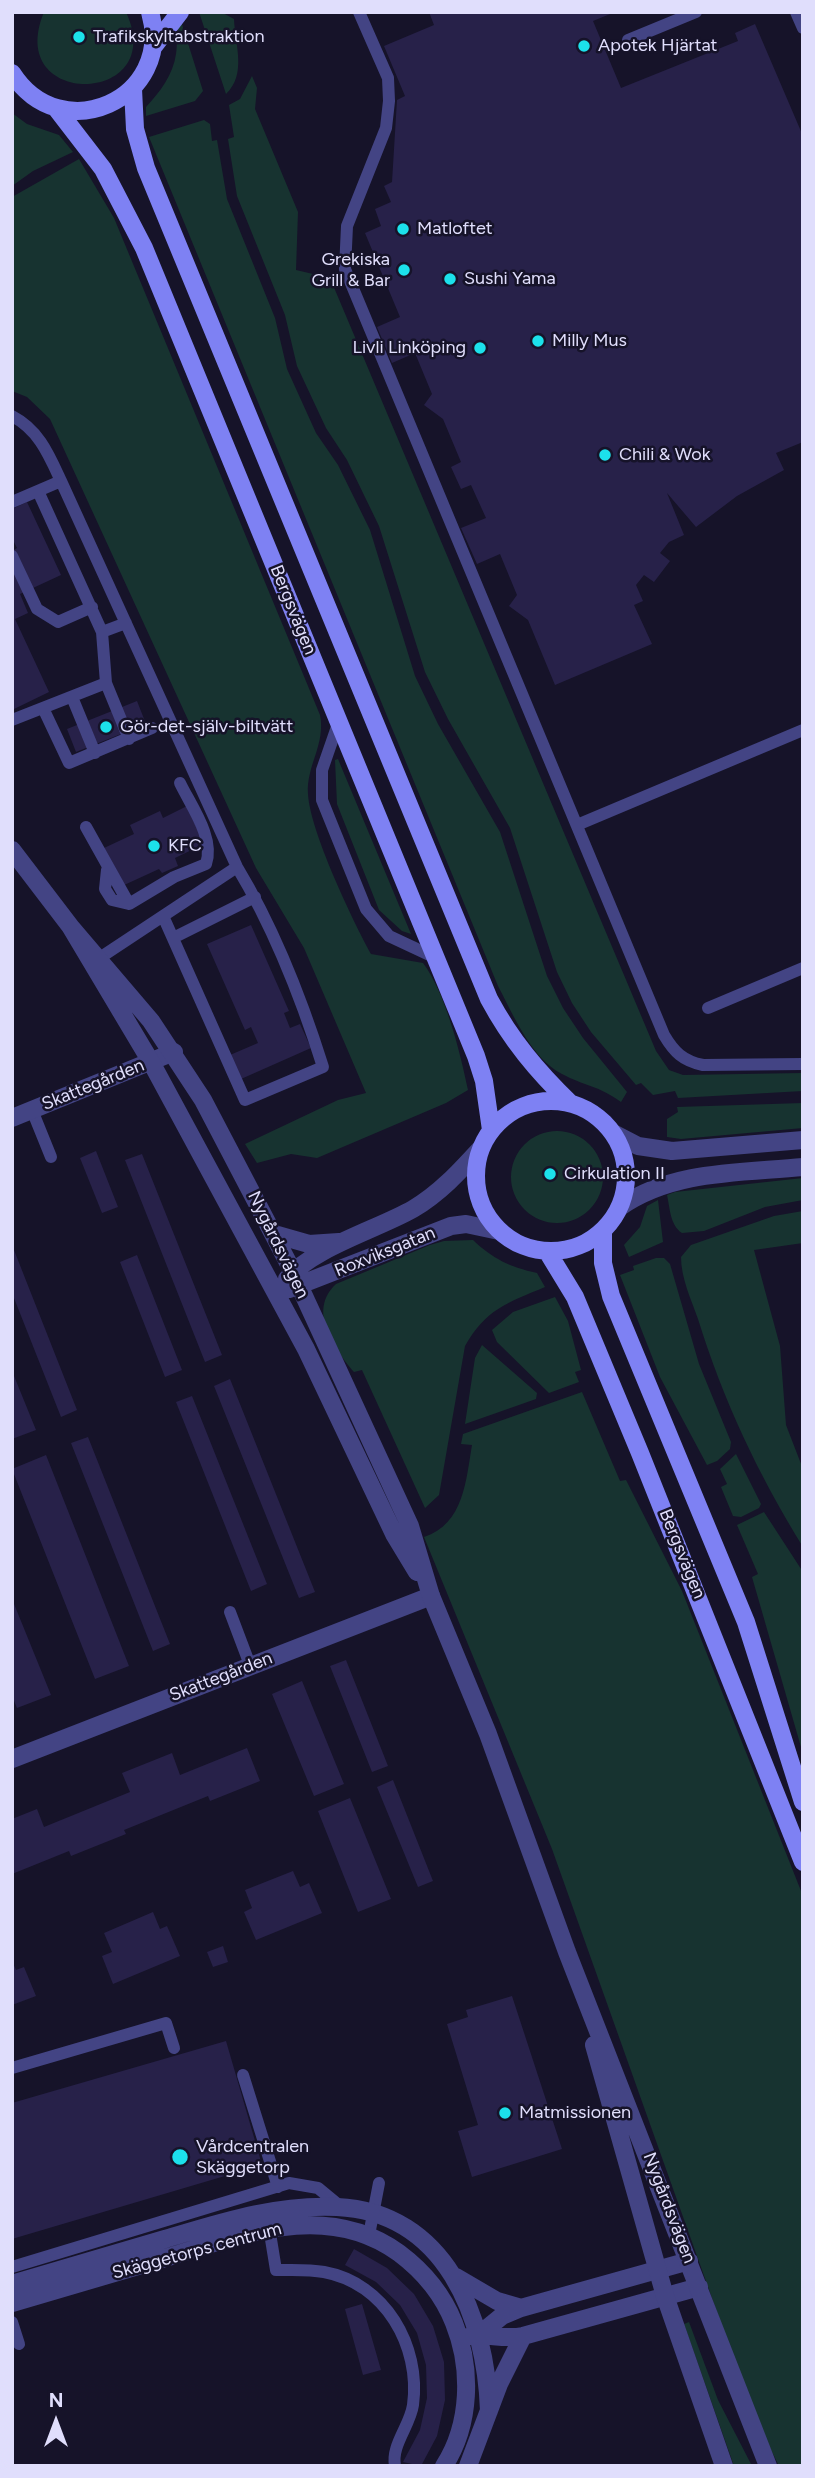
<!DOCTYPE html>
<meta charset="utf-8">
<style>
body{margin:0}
#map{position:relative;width:815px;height:2478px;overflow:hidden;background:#161329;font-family:Figtree,sans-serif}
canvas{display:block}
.frame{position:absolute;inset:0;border:14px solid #e0defc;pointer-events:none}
.north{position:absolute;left:21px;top:2387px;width:70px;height:70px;-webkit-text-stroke:5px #161329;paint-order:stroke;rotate:0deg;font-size:19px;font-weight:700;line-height:28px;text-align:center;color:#e0defc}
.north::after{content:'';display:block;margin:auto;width:24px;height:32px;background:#e0defc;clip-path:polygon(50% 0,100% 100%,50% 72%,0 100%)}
</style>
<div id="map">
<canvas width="815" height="2478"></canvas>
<div class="frame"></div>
<div class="north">N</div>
</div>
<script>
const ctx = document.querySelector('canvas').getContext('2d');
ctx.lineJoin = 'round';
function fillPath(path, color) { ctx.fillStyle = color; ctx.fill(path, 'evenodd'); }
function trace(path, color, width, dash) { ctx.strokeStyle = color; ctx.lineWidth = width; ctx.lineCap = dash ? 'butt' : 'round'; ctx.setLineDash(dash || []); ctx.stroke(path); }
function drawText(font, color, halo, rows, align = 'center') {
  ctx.font = font + ' Figtree,sans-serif'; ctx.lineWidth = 5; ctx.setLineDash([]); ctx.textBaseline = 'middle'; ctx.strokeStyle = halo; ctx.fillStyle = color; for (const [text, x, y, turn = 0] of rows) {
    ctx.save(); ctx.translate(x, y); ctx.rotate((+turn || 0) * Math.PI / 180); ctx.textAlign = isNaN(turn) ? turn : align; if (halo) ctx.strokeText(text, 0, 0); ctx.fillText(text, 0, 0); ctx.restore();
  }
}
fillPath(new Path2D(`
 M 44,12 L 126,12 C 170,106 3,110 44,12 Z
 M 199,12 L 221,12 L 234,19 C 235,45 247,74 226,94 Z
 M 181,21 L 203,91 L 195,101 L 146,116 L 146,107 C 160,92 173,75 176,54 C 178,43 175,31 181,21 Z
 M 252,76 L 257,88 L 255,109 L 298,212 L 296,270 L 330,278 L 656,1051 L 669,1070 L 683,1075 L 803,1073 L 803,1091 L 678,1098 L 675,1091 L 653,1095 L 641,1083 L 636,1085 L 591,1032 L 572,1003 L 557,972 L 510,828 L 448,719 L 425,672 L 379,526 L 347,460 L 326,428 L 297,366 L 285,315 L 237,196 L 228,139 L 234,137 L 229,105 L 240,99 Z
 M 12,113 L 27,124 L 59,135 L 73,152 L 33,171 L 12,186 Z
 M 204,120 L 210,124 L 212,141 L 217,140 L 227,199 L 275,318 L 287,369 L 316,433 L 338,465 L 370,530 L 415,676 L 438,724 L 500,832 L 547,976 L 563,1008 L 583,1038 L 627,1092 L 621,1102 C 598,1085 584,1086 562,1074 C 531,1058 514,1016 498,986 L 149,137 Z
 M 79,159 L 114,218 L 320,715 C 326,744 306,766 308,794 C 310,831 352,919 371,954 L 423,963 C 446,994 460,1052 468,1090 L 446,1103 L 317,1158 L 291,1154 L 257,1163 L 245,1144 L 338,1100 L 366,1093 L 304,948 L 256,868 L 50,419 L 27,397 L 12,391 L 12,197 Z
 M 338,759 L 411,934 L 402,931 L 379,910 L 337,804 L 335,760 Z
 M 803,1103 L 803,1128 L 681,1139 L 667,1137 L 667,1119 L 678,1112 L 677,1107 Z
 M511 1177a46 46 0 1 1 92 0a46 46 0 1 1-92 0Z
 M 803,1178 L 803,1200 L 765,1207 L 704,1231 L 682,1233 C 670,1225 670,1208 667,1195 L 675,1192 Z
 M 658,1200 L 663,1242 L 629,1257 L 624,1245 L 640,1227 L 647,1206 Z
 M 803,1211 L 803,1243 L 754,1250 L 780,1346 L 786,1425 L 803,1469 L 803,1547 C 758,1474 723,1400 698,1319 C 691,1299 681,1278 681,1257 L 691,1245 L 774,1216 Z
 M 473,1240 C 493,1259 510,1267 537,1273 L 545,1287 C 507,1303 486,1309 465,1346 L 439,1495 L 425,1508 L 362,1370 L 354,1372 C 334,1348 307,1311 336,1284 L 430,1245 L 444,1241 Z
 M 656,1258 L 664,1258 L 670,1264 L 699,1364 L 731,1442 L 730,1449 L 717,1461 L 707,1465 L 660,1377 L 620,1275 L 634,1270 L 633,1266 Z
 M 555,1297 L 568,1321 L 581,1370 L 575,1372 L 579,1382 L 549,1393 L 497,1342 L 492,1330 L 513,1312 Z
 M 482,1345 L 537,1393 L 536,1399 L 465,1424 L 475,1358 Z
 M 582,1392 L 620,1481 L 626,1480 L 682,1591 L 803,1896 L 803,2466 L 779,2466 L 754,2416 L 552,1849 L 424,1537 C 464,1524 466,1480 472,1445 L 461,1444 L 463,1434 Z
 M 736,1454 L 761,1504 L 759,1508 L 741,1517 L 733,1516 L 721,1487 L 727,1484 L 720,1469 Z
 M 764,1512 L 803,1572 L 803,1754 L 752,1577 L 758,1574 L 737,1525 Z
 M 689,2322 L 718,2400 L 752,2466 L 734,2466 L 684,2324 Z`), '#173330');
fillPath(new Path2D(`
 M 429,12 L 615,12 L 593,21 L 621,88 L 738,41 L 735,33 L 755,24 L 803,136 L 803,442 L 776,453 L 784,470 L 737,496 L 696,527 L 667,493 L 684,535 L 669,542 L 660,553 L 670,561 L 654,582 L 644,575 L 636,585 L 643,601 L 634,605 L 652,644 L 555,685 L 528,620 L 509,606 L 517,595 L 500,554 L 477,564 L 461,528 L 486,518 L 471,485 L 461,489 L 451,467 L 461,462 L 443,419 L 424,405 L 432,394 L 415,353 L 392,363 L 377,327 L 400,317 L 365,233 L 381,226 L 375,209 L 391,202 L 384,186 L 392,182 L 397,100 L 405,96 L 384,46 L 434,25 Z
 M 27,502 L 61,575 L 20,594 L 28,613 L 15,619 L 49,692 L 12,710 L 12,551 L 17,548 L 12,538 L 12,509 Z
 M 137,701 L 146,724 L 76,752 L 67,729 Z
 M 187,806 L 204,844 L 175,858 L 178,866 L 162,873 L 159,869 L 122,886 L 104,848 L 134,834 L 130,825 L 160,811 L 163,818 Z
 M 251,925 L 289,1011 L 284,1013 L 290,1028 L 300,1024 L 311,1048 L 241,1079 L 230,1055 L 258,1043 L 251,1027 L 245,1030 L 207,944 Z
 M 96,1151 L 118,1207 L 102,1213 L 80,1158 Z
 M 142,1154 L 222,1355 L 205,1362 L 125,1160 Z
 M 12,1245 L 77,1410 L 61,1417 L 12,1293 Z
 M 137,1255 L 182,1370 L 165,1377 L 120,1262 Z
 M 12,1371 L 36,1430 L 12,1439 Z
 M 230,1379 L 315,1592 L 299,1598 L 214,1386 Z
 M 192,1396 L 267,1584 L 251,1591 L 176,1402 Z
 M 88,1437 L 170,1644 L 153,1651 L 71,1443 Z
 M 46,1455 L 129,1666 L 95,1679 L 12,1469 Z
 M 12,1599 L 51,1695 L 17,1708 L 12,1696 Z
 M 346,1660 L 388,1766 L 372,1772 L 330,1666 Z
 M 302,1681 L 344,1784 L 314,1796 L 272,1694 Z
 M 247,1748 L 260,1781 L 210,1801 L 208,1796 L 124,1830 L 126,1834 L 71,1856 L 69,1851 L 12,1874 L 12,1819 L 37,1809 L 44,1827 L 130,1792 L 122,1773 L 172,1753 L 180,1775 Z
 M 393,1780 L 433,1881 L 418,1887 L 377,1787 Z
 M 350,1798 L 391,1899 L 358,1912 L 318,1811 Z
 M 293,1871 L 300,1887 L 309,1883 L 322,1913 L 256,1940 L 244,1912 L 252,1908 L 245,1890 Z
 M 153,1912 L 160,1929 L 167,1926 L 180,1956 L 113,1984 L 102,1956 L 112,1952 L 104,1933 Z
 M 223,1946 L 228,1962 L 213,1967 L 207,1952 Z
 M 12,1961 L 16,1970 L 24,1967 L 36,1996 L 12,2005 Z
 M 512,1996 L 562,2149 L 472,2177 L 458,2131 L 478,2125 L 447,2024 L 468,2017 L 466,2010 Z
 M 226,2041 L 262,2165 L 12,2239 L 12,2103 Z
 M 354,2249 L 387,2268 L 414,2294 L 433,2326 L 444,2362 L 445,2400 L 437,2436 L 421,2466 L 403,2462 L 420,2430 L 427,2398 L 426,2365 L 417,2333 L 400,2305 L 376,2282 L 345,2265 Z
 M 362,2304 L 381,2370 L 363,2375 L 345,2309 Z`), '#272149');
trace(new Path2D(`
 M 359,12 L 388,78 L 389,101 L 386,128 L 347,226 L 345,269 L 664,1035 C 674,1052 683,1061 703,1065 L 803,1064
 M 796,12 L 803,28
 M 628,40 L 696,12
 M 12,416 C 39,430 49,455 61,481 L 237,867 C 275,930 301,997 323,1067 L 245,1100 L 163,916
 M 38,491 L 102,632
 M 12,502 L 61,481
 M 12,556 L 37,609 L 58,622 L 92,607
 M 106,683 L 129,739
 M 72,697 L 95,753
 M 43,708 L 69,763 L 152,728
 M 12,720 L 106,683 L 102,632 L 126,623
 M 339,721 L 322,770 L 322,800 L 366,909 L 389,936 L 436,958
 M 577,825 L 803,730
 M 86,827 L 129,904 L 174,877 L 206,864 C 215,838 191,806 180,783
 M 107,870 L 105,889 L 112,900 L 129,904
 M 173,938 L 255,897
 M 92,963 L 237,867
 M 708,1008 L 803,968
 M 32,1110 L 51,1157
 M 230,1612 L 250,1665
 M 12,2068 L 166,2023 L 174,2048
 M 243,2075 L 278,2187
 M 268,2221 L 276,2270 C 292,2270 308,2269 324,2272 C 385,2283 421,2346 413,2405 C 410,2426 391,2445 395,2466
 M 369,2235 L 379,2183
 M 12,2267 L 289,2183 L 318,2188 L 341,2207
 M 12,2322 L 19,2344`), '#434484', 12);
trace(new Path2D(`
 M 12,1118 L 174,1052
 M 12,1759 L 431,1596
 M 456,2277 L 497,2301 L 521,2308
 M 12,2284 C 63,2269 114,2254 165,2239 C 222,2222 277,2204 337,2207 C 446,2212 486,2318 489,2411
 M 12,2303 C 63,2288 114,2273 165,2258 C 242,2235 326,2200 399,2253 C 423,2271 443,2295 454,2323 C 472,2368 471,2424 444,2466
 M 480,2334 L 502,2316 L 521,2308 L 689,2261
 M 470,2336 C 487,2333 503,2340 523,2336 L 699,2287
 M 468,2466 L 499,2384 L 523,2336`), '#434484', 18);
trace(new Path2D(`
 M 12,850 L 70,926 L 151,1062 L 306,1349 L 394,1534 L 417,1572
 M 70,926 L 151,1021 L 203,1100 L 293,1272 L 410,1526 L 431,1596 L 488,1734 L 567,1952 L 768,2466
 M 613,1133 L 638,1146 L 672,1151 L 803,1140
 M 620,1207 C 673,1170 740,1173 803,1167
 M 274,1234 L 309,1244 L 339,1242
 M 287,1279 C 312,1248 378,1229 413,1209 C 440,1193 460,1171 481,1148
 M 289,1289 L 451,1226 L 466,1224 L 499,1231
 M 594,2045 L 665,2296 L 724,2466`), '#434484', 18);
trace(new Path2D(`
 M 154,46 L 180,12
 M 12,73 C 61,150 175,99 150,12
 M 133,89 L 135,129 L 146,168 L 489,999 C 511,1040 537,1071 570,1103
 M 56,108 L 103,169 L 144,248 L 476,1056 L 484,1081 L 491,1130
 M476 1176a75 75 0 1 1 150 0a75 75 0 1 1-150 0Z
 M 603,1231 L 603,1263 L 611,1296 L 746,1622 L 803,1802
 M 547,1251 L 575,1297 L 640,1453 L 803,1862`), '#7e81f3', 18);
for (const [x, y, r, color] of [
 [79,37,7,"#1ce1eb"],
 [584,46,7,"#1ce1eb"],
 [403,229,7,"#1ce1eb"],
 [404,270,7,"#1ce1eb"],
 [450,279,7,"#1ce1eb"],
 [538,341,7,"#1ce1eb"],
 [480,348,7,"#1ce1eb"],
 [605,455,7,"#1ce1eb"],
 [106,727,7,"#1ce1eb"],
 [154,846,7,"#1ce1eb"],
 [550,1174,7,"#1ce1eb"],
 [505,2113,7,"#1ce1eb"],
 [180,2157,9,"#1ce1eb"]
]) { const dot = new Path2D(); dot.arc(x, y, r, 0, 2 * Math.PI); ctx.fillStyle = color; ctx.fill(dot); trace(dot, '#161329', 2.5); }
drawText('18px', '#e0defc', '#161329', [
 ["Trafikskyltabstraktion",93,37],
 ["Apotek Hjärtat",598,46],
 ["Matloftet",417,229],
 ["Grekiska",390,260,"right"],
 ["Grill & Bar",390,281,"right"],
 ["Sushi Yama",464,279],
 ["Milly Mus",552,341],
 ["Livli Linköping",466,348,"right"],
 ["Chili & Wok",619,455],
 ["Gör-det-själv-biltvätt",120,727],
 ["KFC",168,846],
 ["Cirkulation II",564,1174],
 ["Matmissionen",519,2113],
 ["Vårdcentralen",196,2147],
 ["Skäggetorp",196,2168]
], 'left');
drawText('18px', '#e0defc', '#161329', [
 ["Bergsvägen",293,610,68],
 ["Skattegården",93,1085,-22],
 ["Nygårdsvägen",278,1245,64],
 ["Roxviksgatan",385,1252,-22],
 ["Bergsvägen",682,1554,68],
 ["Skattegården",221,1677,-21],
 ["Nygårdsvägen",669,2208,69],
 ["Skäggetorps centrum",197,2251,-15]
]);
</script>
